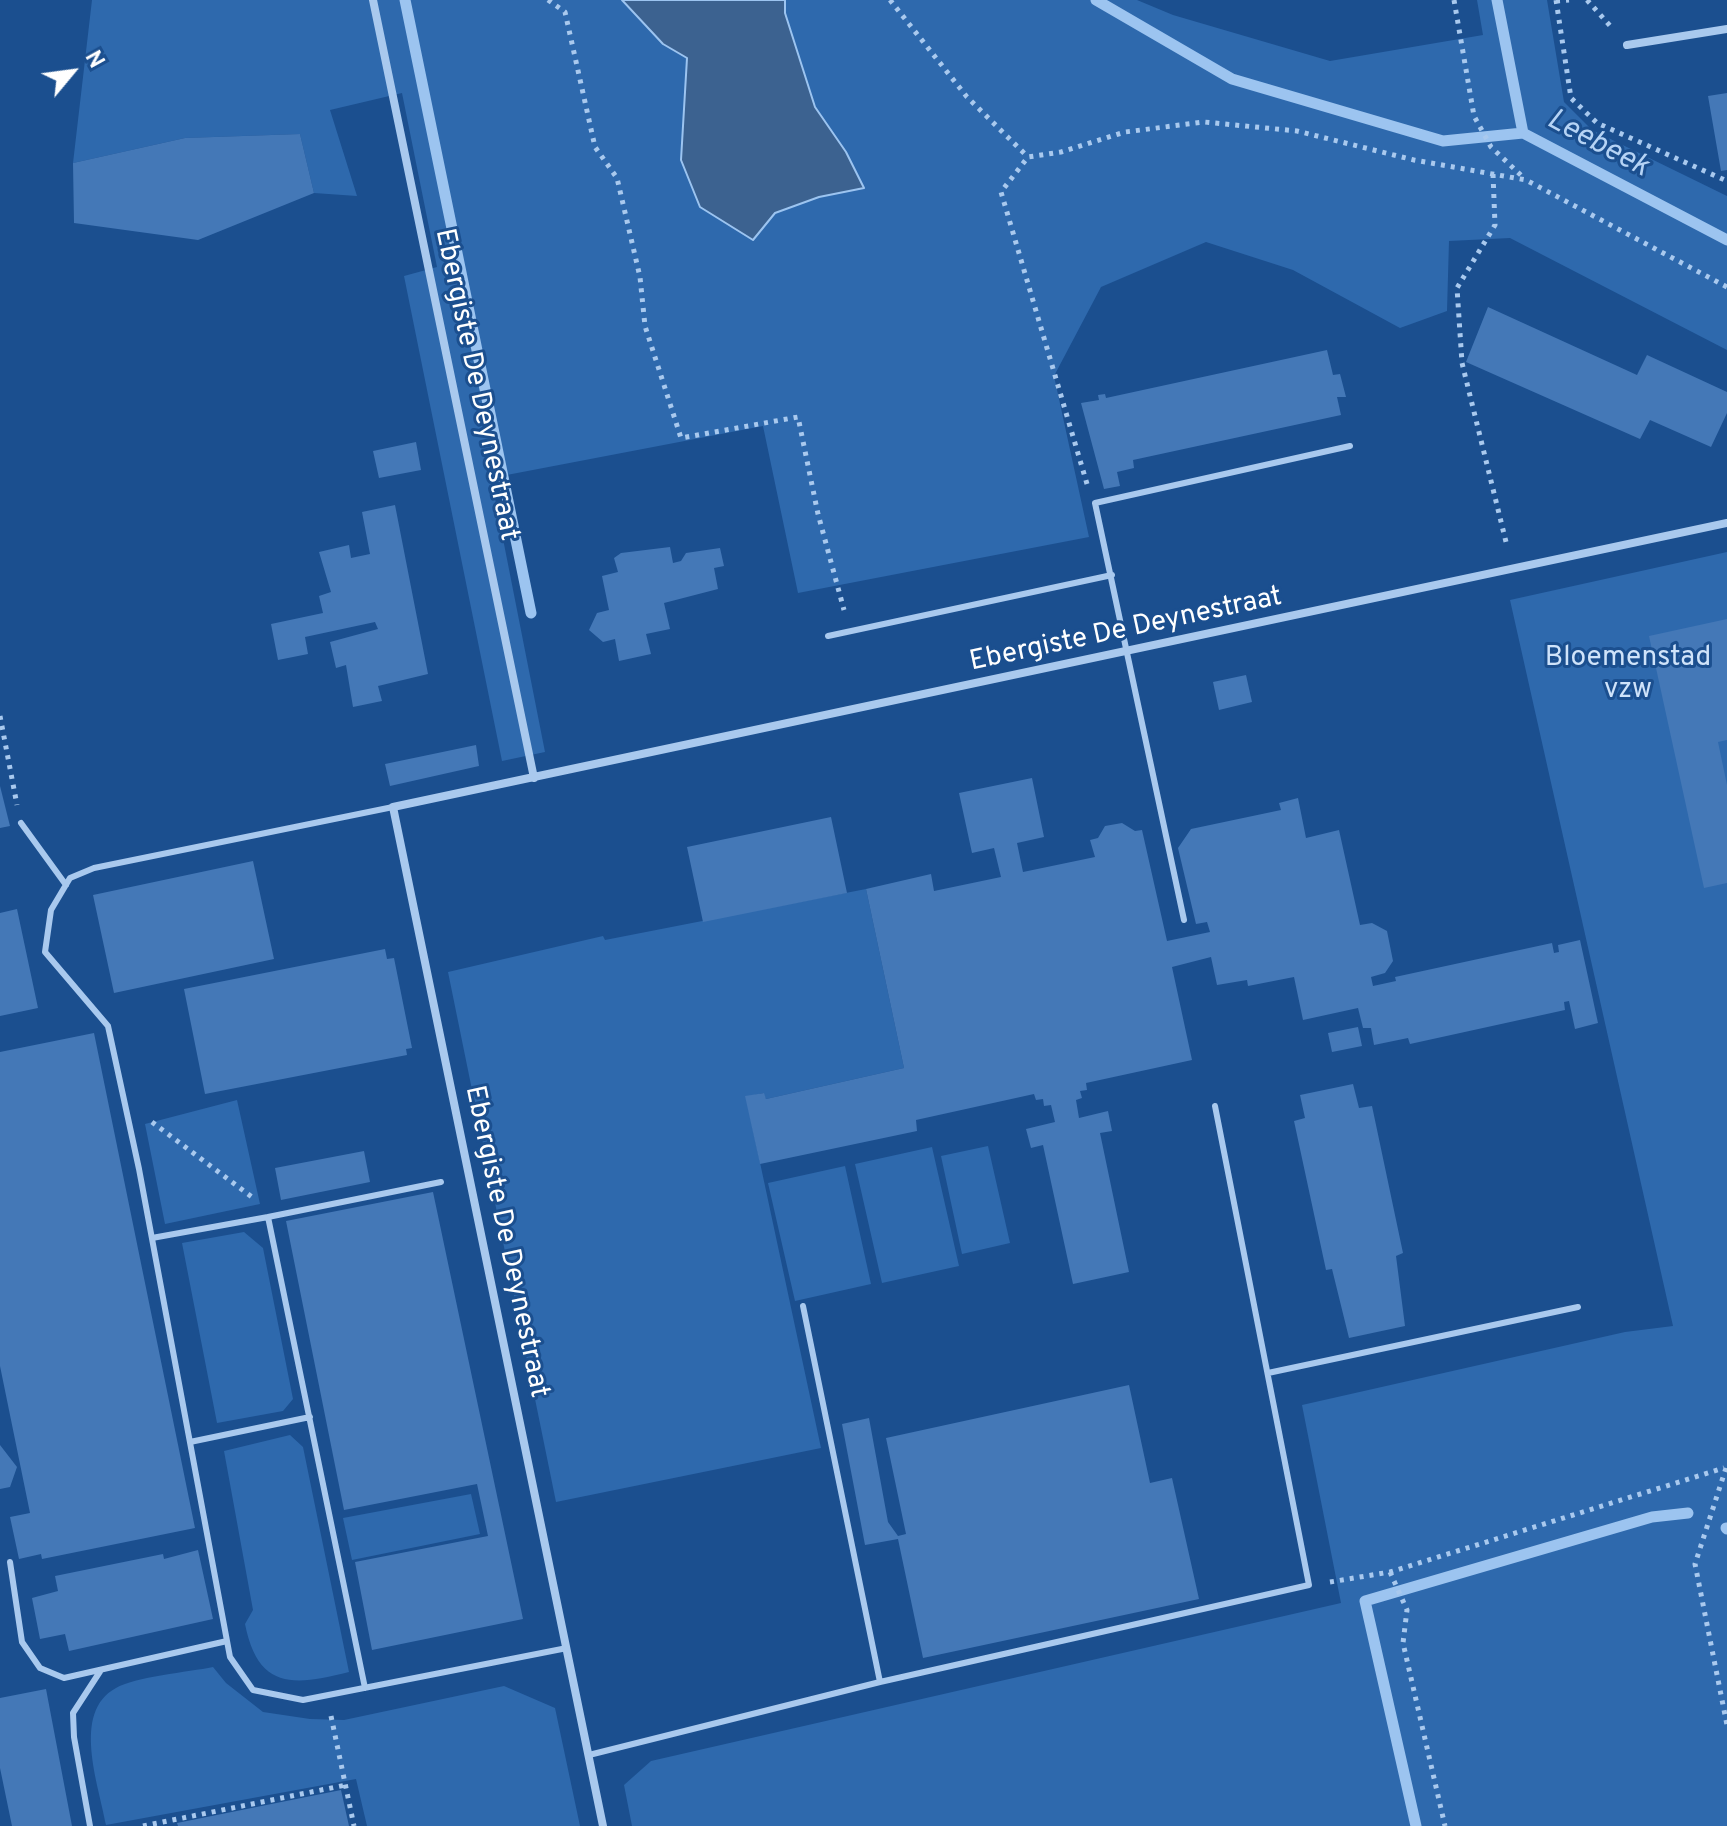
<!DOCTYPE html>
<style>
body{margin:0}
#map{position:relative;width:1727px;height:1826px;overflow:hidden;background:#1b4f8f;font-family:Overpass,sans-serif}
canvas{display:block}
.north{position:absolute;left:32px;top:32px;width:80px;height:80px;-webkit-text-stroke:6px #1b4f8f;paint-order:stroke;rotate:61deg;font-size:22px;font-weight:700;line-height:32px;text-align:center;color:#fff}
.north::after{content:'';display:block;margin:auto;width:28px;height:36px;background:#fff;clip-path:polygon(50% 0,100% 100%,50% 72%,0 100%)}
</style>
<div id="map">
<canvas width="1727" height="1826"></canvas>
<div class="north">N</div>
</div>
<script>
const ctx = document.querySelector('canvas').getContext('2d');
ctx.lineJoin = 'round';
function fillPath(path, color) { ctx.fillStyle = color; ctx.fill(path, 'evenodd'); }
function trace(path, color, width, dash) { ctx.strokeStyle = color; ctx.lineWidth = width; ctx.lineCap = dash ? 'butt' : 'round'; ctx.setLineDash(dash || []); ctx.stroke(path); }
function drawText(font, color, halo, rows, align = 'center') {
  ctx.font = font + ' Overpass,sans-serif'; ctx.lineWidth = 6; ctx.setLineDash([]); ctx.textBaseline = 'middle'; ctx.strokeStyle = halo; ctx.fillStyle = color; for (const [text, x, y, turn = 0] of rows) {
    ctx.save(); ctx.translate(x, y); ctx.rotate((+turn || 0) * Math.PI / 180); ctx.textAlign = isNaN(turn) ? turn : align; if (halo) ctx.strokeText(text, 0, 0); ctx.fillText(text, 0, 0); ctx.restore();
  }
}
fillPath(new Path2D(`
 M 92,0 L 622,0 L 663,44 L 687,58 L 681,160 L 775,213 L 819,197 L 863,188 L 846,152 L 815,107 L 785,13 L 785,0 L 1137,0 L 1173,15 L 1330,61 L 1483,35 L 1477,0 L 1547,0 L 1564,102 L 1592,130 L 1727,196 L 1727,350 L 1510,238 L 1449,241 L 1447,311 L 1400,328 L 1293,270 L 1206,242 L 1101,287 L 1054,376 L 1089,537 L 798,593 L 763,426 L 491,478 L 545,752 L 502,761 L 404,276 L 437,267 L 402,93 L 330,110 L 357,196 L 314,193 L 300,134 L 185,138 L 73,163 Z
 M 1727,552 L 1727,1826 L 632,1826 L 624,1785 L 651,1761 L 1341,1603 L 1302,1405 L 1625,1332 L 1673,1326 L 1510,600 Z
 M 866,889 L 904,1068 L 766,1099 L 763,1093 L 746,1097 L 821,1448 L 556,1502 L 448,972 L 603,936 L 605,940 Z
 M 237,1100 L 260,1204 L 165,1224 L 145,1124 Z
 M 988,1146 L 1010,1243 L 962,1254 L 941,1156 Z
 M 932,1147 L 959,1266 L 882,1283 L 855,1164 Z
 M 845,1166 L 871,1284 L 795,1301 L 768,1183 Z
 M 244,1232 L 263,1248 L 293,1399 L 283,1411 L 217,1423 L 182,1243 Z
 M 290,1435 L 303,1447 L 349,1672 C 294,1686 258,1690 245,1624 L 253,1610 L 224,1451 Z
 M 471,1494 L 480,1534 L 352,1560 L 343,1518 Z
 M 213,1667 L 226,1683 L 263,1712 L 310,1719 L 344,1720 L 504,1686 L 555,1708 L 580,1826 L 367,1826 L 356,1779 L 106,1825 C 99,1785 71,1712 116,1688 C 134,1677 189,1672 213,1667 Z`), '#2e69ad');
const water = new Path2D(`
 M 622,0 L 785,0 L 785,13 L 815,107 L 846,152 L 864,188 L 819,197 L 775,213 L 753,240 L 700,207 L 681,160 L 687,58 L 663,44 Z`);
fillPath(water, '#3c6290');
trace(water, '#9cc4f0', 2);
trace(new Path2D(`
 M 405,0 L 531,613
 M 1096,0 L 1232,79 L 1443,141 L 1523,133
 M 1497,0 L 1523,133 L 1727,240
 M 1726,1528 L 1727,1529
 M 1416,1826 L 1365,1601 L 1652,1517 L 1688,1513`), '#9cc4f0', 11);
fillPath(new Path2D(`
 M 1727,93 L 1727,170 L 1721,171 L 1708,96 Z
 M 300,134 L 314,193 L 198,240 L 74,223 L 73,163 L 185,138 Z
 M 1488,307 L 1637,375 L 1647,355 L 1727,392 L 1727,413 L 1711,447 L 1650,420 L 1640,439 L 1466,362 Z
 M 1327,350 L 1333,375 L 1340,374 L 1346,397 L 1337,397 L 1341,415 L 1133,460 L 1134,468 L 1117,472 L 1120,486 L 1104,489 L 1081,403 L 1099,400 L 1098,395 L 1105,394 L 1106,398 Z
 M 416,442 L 421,470 L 379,478 L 373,451 Z
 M 395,505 L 428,674 L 378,686 L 382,701 L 353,707 L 346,665 L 336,668 L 330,642 L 378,629 L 375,622 L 305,637 L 308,654 L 278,660 L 271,624 L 323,613 L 319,596 L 331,592 L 319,552 L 349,545 L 351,558 L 370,554 L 362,512 Z
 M 670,547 L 673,563 L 681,561 L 686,553 L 720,548 L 724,566 L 714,568 L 718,589 L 664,603 L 670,629 L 646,634 L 651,654 L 619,661 L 615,639 L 603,642 L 589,630 L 597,613 L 609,610 L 602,576 L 618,572 L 614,558 L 621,553 Z
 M 1727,619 L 1727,740 L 1718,742 L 1727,785 L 1727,883 L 1704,888 L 1649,636 Z
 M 1246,675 L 1252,702 L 1219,710 L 1213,682 Z
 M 476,745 L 479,766 L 390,786 L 385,764 Z
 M 1032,778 L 1044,837 L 1017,843 L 1023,872 L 1095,857 L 1090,840 L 1098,838 L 1105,826 L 1122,823 L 1135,831 L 1142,830 L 1167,941 L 1210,932 L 1207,922 L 1196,924 L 1178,848 L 1191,829 L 1281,810 L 1279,803 L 1298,798 L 1306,838 L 1339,830 L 1360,925 L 1372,923 L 1387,931 L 1393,961 L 1385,973 L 1371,977 L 1373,986 L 1396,981 L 1395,977 L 1552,943 L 1554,953 L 1559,952 L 1558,945 L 1580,940 L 1598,1023 L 1575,1029 L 1569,1001 L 1564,1002 L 1565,1010 L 1410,1044 L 1408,1038 L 1374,1045 L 1371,1028 L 1363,1028 L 1358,1008 L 1303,1020 L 1294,977 L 1248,986 L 1247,980 L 1217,985 L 1211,957 L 1172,967 L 1192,1060 L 1086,1083 L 1087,1090 L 1080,1091 L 1082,1098 L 1076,1100 L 1079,1118 L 1108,1111 L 1112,1131 L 1100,1133 L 1129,1272 L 1073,1284 L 1043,1145 L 1031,1148 L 1026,1129 L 1055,1122 L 1051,1105 L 1044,1106 L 1043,1099 L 1036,1100 L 1034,1094 L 916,1120 L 917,1131 L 760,1164 L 745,1096 L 764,1093 L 766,1099 L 904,1068 L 866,889 L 931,874 L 934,891 L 1001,877 L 994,848 L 972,853 L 959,793 Z
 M 0,786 L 10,826 L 0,828 Z
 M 831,817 L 847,893 L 703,922 L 687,847 Z
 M 253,861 L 274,959 L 114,993 L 93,895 Z
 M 17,909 L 38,1008 L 0,1016 L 0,913 Z
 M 385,949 L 387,959 L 394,958 L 412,1048 L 406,1049 L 407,1055 L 205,1094 L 184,989 Z
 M 1358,1027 L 1362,1046 L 1332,1052 L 1328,1033 Z
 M 94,1033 L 195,1528 L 42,1559 L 41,1554 L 19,1559 L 10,1517 L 30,1513 L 0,1366 L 0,1052 Z
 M 1353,1084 L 1359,1108 L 1372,1106 L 1403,1253 L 1396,1256 L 1405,1326 L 1349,1338 L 1332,1269 L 1326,1270 L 1294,1121 L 1305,1118 L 1300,1095 Z
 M 364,1151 L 370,1182 L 281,1200 L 275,1168 Z
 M 433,1192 L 523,1619 L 372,1650 L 355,1562 L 488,1536 L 477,1484 L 344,1510 L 286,1221 Z
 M 1129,1385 L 1150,1483 L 1172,1478 L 1199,1599 L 923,1658 L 898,1539 L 865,1545 L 842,1424 L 869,1418 L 888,1522 L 898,1536 L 906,1534 L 886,1438 Z
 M 0,1445 L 17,1467 L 10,1487 L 0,1489 Z
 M 198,1550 L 213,1619 L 69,1651 L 65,1634 L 40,1639 L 32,1598 L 58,1591 L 55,1576 L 163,1554 L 164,1559 Z
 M 46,1689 L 72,1826 L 12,1826 L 0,1768 L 0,1698 Z
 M 341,1790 L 349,1826 L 178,1826 L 177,1823 Z`), '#4478b7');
trace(new Path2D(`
 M 548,0 L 565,12 L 595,147 L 617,178 L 640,277 L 645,326 L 681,438 L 798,417 L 818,514 L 844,610
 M 890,0 L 967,97 L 1028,157
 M 1454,0 L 1474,116 L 1491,147 L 1525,179
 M 1556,0 L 1571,98 L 1597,123 L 1727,181
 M 1587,0 L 1613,29
 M 1556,1 L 1569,0
 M 1493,174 L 1495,225 L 1457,288 L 1462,363 L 1507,546
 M 1087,484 L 1001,192 L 1028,157 L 1061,152 L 1125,132 L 1204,122 L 1297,131 L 1414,160 L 1526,180 L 1727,287
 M 0,716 L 17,805
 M 152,1122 L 252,1197
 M 1726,1468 L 1695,1564 L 1727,1725
 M 1390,1572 L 1407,1610 L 1403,1643 L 1445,1826
 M 1330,1582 L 1390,1572 L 1724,1468
 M 331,1716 L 354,1826
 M 143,1826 L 346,1785`), '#a9c9ee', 5, [4, 6]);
trace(new Path2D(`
 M 828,636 L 1112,575
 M 393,807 L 94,868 L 70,878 L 51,910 L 45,952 L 108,1026 L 139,1169 L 230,1657 L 253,1690 L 303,1700 L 567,1648
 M 21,823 L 66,885
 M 1184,920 L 1095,503 L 1350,446
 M 268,1217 L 441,1182
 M 152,1238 L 268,1217 L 365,1688
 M 803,1306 L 880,1682
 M 1268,1373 L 1578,1307
 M 190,1442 L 310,1417
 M 10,1562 L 22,1642 L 40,1668 L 64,1678 L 227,1641
 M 589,1755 L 880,1682 L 1309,1585 L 1215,1106
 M 90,1826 L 74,1737 L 73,1713 L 101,1670`), '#a9c9ee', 6);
trace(new Path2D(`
 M 373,0 L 534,778
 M 1627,45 L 1727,29
 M 603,1826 L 393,807 L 1727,523`), '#a9c9ee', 8);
drawText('28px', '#fff', '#1b4f8f', [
 ["Ebergiste De Deynestraat",475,385,78],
 ["Ebergiste De Deynestraat",1126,631,-12],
 ["Ebergiste De Deynestraat",505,1242,78]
]);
drawText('28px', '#cfe3fa', '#1b4f8f', [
 ["Bloemenstad",1628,659],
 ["vzw",1628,691]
]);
drawText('italic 30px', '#b5d3f5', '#1b4f8f', [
 ["Leebeek",1597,145,28]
]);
</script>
